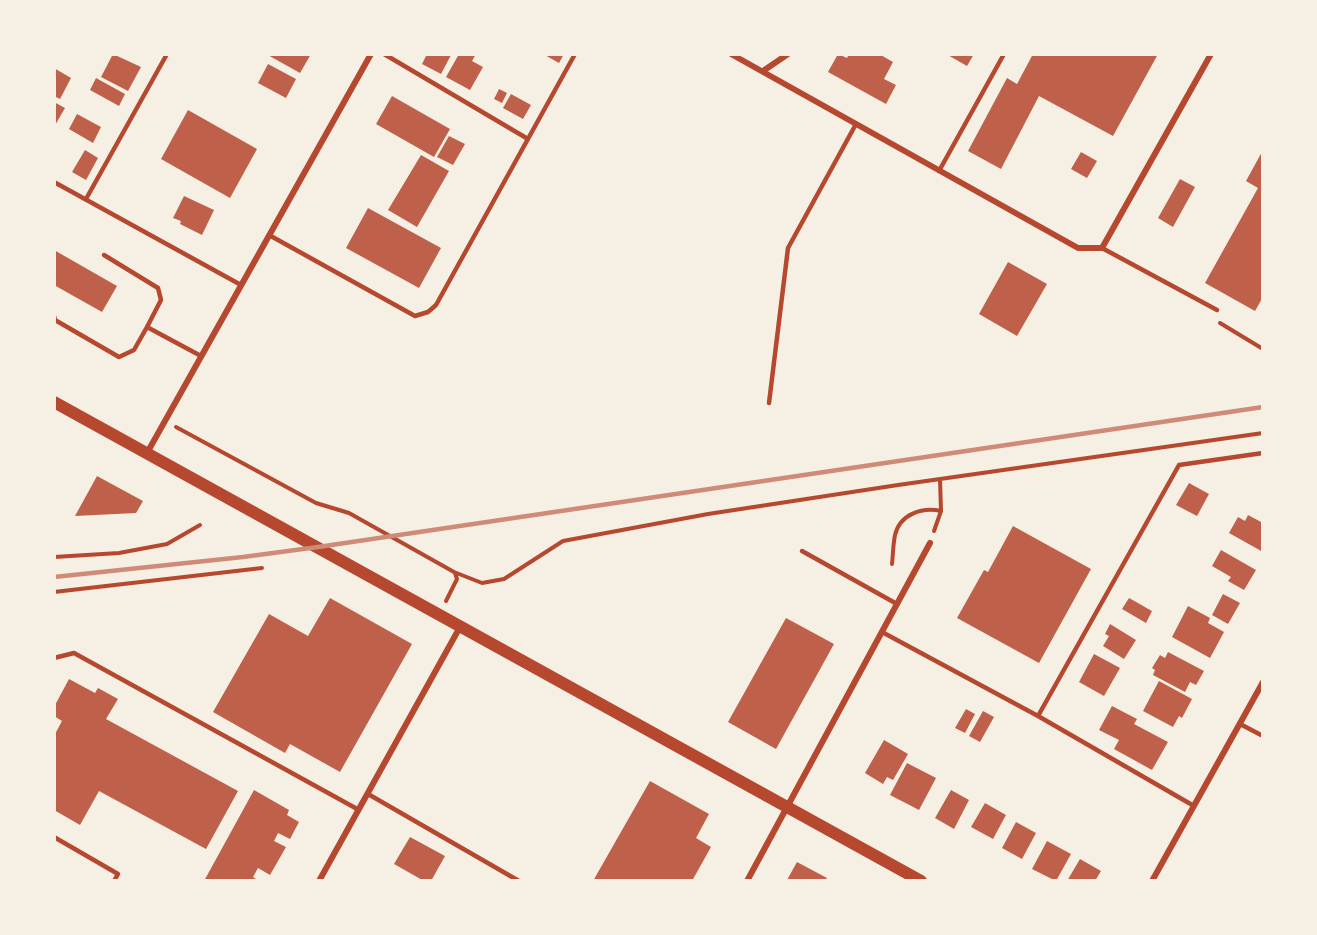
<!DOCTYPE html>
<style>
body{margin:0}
#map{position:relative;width:1317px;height:935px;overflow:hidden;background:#f6efe4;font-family:Roboto,sans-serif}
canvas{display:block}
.frame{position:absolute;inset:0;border:56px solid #f6efe4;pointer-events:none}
</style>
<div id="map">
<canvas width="1317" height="935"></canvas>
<div class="frame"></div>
</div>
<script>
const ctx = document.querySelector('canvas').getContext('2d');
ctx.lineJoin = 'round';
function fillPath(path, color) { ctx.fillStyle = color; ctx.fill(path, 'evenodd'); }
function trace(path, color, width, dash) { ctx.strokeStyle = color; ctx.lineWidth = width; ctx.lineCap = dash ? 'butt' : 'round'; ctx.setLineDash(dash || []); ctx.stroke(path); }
fillPath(new Path2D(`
 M 113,54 L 141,67 L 128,91 L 101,77 Z
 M 266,54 L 311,54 L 300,73 Z
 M 427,54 L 451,55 L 441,74 L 422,64 Z
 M 459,54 L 476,54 L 472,61 L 483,67 L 470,90 L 446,77 Z
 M 543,54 L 564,54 L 559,63 Z
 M 838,54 L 847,58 L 849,54 L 879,54 L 893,62 L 884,79 L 896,85 L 886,104 L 828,72 Z
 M 946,54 L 974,54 L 967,66 Z
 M 1033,54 L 1158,54 L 1113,136 L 1039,96 L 1001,169 L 968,151 L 1007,78 L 1017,84 Z
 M 268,64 L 296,79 L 286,98 L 258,83 Z
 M 54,68 L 71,78 L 60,99 L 54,96 Z
 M 96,78 L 125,94 L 119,106 L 90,90 Z
 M 499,89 L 507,93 L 502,103 L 494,99 Z
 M 511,94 L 531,105 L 523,119 L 503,108 Z
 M 392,96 L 450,129 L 434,157 L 376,124 Z
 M 54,102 L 65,108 L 54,127 Z
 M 188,110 L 257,149 L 230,198 L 161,159 Z
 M 77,114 L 101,127 L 93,143 L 69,129 Z
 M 449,136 L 465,144 L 453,165 L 437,157 Z
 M 85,150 L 98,158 L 86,180 L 72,172 Z
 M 1263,150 L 1263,297 L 1255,311 L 1205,283 L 1258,188 L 1246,181 Z
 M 1081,152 L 1097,161 L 1087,178 L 1071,169 Z
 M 421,155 L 449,171 L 417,227 L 388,210 Z
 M 1180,179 L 1195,187 L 1173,227 L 1158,218 Z
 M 184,196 L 214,210 L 202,235 L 180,224 L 181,221 L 173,218 Z
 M 368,208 L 441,248 L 419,288 L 346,248 Z
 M 54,250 L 117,286 L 102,312 L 54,285 Z
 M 1008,262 L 1047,284 L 1017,336 L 979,314 Z
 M 97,476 L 143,501 L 136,513 L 75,516 Z
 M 1189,483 L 1209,494 L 1197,516 L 1176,505 Z
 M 1248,515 L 1263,523 L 1263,552 L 1229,533 L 1238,517 L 1245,521 Z
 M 1013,526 L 1091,569 L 1039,663 L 957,618 L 984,570 L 988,572 Z
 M 1221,550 L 1256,570 L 1244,590 L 1228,581 L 1231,577 L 1212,566 Z
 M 1223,594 L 1240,603 L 1228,624 L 1212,615 Z
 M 330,598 L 412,644 L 340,772 L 290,744 L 285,753 L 213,712 L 269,614 L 308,636 Z
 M 1129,598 L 1152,611 L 1146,623 L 1122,609 Z
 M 1188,606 L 1210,618 L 1208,623 L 1224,632 L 1210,658 L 1172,637 Z
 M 786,618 L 834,644 L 776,749 L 728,722 Z
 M 1110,624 L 1136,640 L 1124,659 L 1103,646 L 1109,636 L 1105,634 Z
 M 1168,652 L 1204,671 L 1196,685 L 1190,682 L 1185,692 L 1153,675 L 1155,670 L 1152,668 L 1160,655 L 1165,658 Z
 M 1094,654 L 1120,668 L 1104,696 L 1079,682 Z
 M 69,679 L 95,693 L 98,688 L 118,699 L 106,719 L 238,791 L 206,849 L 99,791 L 80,825 L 54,810 L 54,736 L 62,721 L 54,716 L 54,707 Z
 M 1159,681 L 1192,699 L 1182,718 L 1179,716 L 1173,727 L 1143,711 Z
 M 1112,706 L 1137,719 L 1134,724 L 1168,742 L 1152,770 L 1114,749 L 1119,740 L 1099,730 Z
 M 966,709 L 975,714 L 965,733 L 955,728 Z
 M 983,711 L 994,717 L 980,742 L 969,736 Z
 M 884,740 L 908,754 L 893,780 L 887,777 L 883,784 L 865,773 Z
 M 907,763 L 936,778 L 919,810 L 890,795 Z
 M 650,781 L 709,814 L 696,838 L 711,847 L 692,881 L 593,881 Z
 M 254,790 L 289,810 L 287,815 L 299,822 L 290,839 L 278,833 L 274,841 L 286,847 L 270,875 L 258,868 L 253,877 L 259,881 L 204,881 Z
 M 951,790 L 969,800 L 954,829 L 935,818 Z
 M 985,803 L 1006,815 L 993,839 L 971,827 Z
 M 1016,822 L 1036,833 L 1022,859 L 1002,848 Z
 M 410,837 L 445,856 L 431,881 L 424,881 L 394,864 Z
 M 1047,841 L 1071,854 L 1056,881 L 1032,869 Z
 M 1080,859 L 1101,871 L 1095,881 L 1067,881 Z
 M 797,862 L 827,878 L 825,881 L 787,880 Z`), '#bf614a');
trace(new Path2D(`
 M 1220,323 L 1263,349
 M 176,427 L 316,503 L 349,513 L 454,572 L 482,583 L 504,579 L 563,541 L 708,514 L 898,485 L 1263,433
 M 934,531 L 941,511 L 940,479
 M 54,557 L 119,553 L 167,544 L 200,525
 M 892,564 C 893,555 893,545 895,535 C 900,514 922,507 941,511
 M 54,592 L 262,568
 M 446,601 L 457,579 L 455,573`), '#b5482f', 4);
trace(new Path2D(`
 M 384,54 L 528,139
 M 939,171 L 1004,54
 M 54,182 L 241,285
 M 86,199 L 167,54
 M 269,235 L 415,316 L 428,312 L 436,305 L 575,54
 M 1102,248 L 1217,310
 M 104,255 L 158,288 L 161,300 L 147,327
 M 54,316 L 55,320 L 119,357 L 134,350 L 147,327 L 201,356
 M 769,403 L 788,248 L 856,124
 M 802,551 L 897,604
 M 882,632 L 1038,716 L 1194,806
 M 54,658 L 74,653 L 359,810
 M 1038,716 L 1179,465 L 1263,453
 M 1240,724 L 1263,736
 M 368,794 L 519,881
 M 54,837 L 118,874 L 114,881`), '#b5482f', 4.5);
trace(new Path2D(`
 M 731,54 L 1078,248 L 1102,248 L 1211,54
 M 763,71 L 788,54
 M 147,453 L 371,54
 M 319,881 L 460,627
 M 747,881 L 930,543
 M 1152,881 L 1263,682`), '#b5482f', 6);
trace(new Path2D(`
 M 54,402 L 921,881`), '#b5482f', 12);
trace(new Path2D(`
 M 54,577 L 243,557 L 318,547 L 1263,407`), '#cf8b77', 4.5);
</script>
